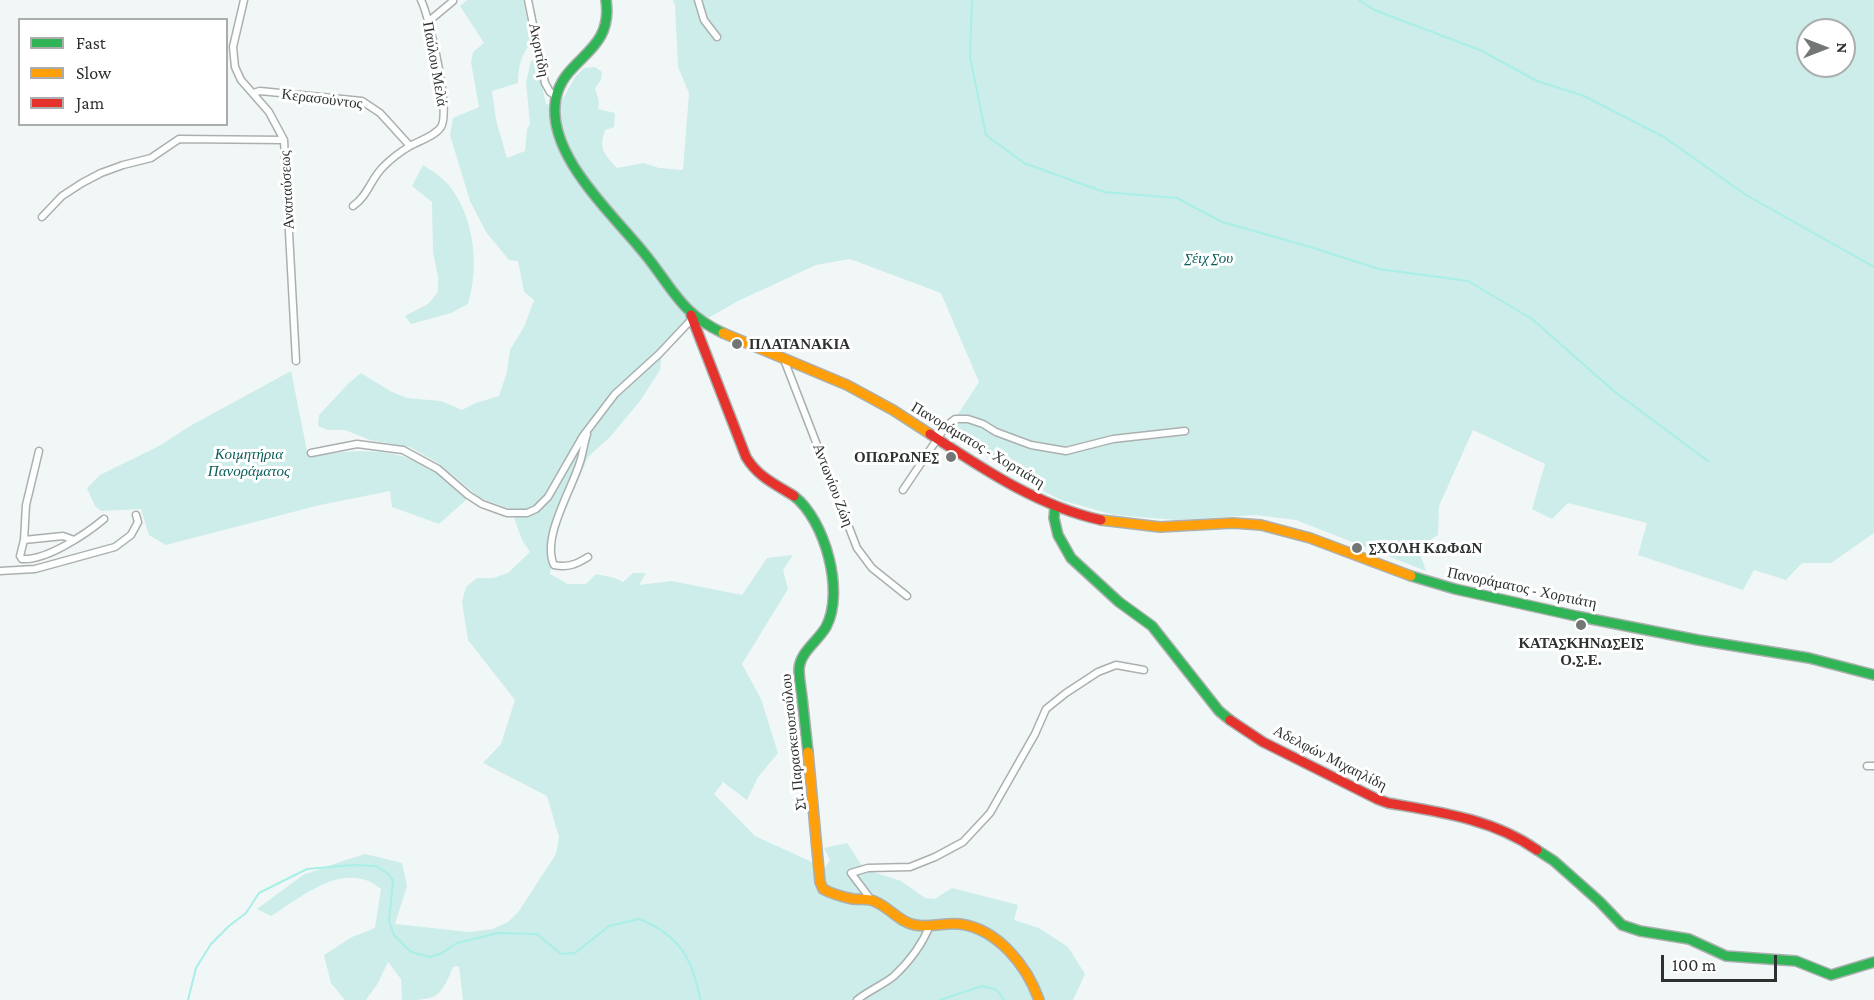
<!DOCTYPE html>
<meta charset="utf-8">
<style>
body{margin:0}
#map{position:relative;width:1874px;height:1000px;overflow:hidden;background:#f1f7f7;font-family:"Crimson Pro",serif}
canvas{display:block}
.legend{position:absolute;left:18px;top:18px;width:210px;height:108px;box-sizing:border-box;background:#fff;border:2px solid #abadad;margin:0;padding:8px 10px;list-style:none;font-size:18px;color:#2d3231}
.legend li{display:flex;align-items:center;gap:12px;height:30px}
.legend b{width:30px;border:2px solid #abadad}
.north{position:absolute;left:1796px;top:18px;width:60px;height:60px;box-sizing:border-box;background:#fff;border:2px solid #abadad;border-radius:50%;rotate:90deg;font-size:16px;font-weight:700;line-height:24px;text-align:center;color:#2d3231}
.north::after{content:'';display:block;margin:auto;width:21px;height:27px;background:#727776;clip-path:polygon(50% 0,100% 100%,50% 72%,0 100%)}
.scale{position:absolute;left:1661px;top:955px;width:116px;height:27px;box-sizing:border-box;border:3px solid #2d3231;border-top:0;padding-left:8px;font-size:18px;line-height:21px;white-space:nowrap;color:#2d3231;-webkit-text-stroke:4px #fff;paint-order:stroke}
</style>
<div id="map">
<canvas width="1874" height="1000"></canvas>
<ul class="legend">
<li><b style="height:8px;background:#30b455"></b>Fast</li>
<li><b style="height:8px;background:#ff9f0a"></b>Slow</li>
<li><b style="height:8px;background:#e5322d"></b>Jam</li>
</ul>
<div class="north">N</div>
<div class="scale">100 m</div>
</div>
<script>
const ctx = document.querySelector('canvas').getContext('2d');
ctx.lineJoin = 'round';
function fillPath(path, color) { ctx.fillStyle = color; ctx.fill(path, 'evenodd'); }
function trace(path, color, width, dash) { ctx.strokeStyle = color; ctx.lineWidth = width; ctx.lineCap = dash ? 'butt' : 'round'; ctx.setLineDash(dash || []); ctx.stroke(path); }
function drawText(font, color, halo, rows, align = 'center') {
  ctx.font = font + ' "Crimson Pro",serif'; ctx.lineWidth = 6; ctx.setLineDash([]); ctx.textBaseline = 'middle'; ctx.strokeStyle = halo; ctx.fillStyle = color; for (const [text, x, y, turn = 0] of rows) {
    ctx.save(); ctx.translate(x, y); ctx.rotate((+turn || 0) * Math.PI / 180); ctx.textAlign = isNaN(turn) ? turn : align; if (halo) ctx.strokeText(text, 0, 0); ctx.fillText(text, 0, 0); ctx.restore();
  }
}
fillPath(new Path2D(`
 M 467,0 L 523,0 L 532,43 C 521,52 518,69 518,83 L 492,91 L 496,120 L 507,158 L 525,151 L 527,129 L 530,124 L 526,82 L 531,61 L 536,60 L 546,104 L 559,106 L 575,77 L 584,68 L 595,67 L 602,72 L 601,80 L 595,88 L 599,102 L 598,109 L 615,113 L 614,127 L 605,130 C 598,149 605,155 617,168 L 644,163 L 659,168 L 683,170 L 689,93 L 678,67 L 675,5 L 673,0 L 1874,0 L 1874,533 L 1831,563 L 1802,563 L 1786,580 L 1754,570 L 1743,590 L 1638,555 L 1647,523 L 1568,503 L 1552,519 L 1532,509 L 1545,464 L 1473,430 L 1439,506 L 1438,535 L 1418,548 L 1426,571 L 1296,520 L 1255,515 L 1177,520 L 1114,515 L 1061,500 L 1028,483 L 947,431 L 979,382 L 941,293 L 850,259 L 816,265 L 738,301 L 708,318 L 688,304 L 686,322 L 663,345 L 660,370 L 640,401 L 610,437 L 588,457 L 563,516 L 555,541 L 550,574 L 568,584 L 586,584 L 596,574 L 615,578 L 623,582 L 633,573 L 646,573 L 639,585 L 672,581 L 742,595 L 767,558 L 793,555 L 783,570 L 788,589 L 742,664 L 761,699 L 778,753 L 758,777 L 747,800 L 723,782 L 714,794 L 755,836 L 814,863 L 821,874 L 830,860 L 824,848 L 847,843 L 864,869 L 901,881 L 925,898 L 935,899 L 952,888 L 1018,905 L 1014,920 L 1039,928 L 1068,947 L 1085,974 L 1073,1000 L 463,1000 L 459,966 L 453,967 C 440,999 436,1000 402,1000 L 401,979 L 388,962 L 378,983 L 366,1000 L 345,1000 L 331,983 L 324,955 L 352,937 L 375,928 L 381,889 C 376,886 371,881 365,880 C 333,869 297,900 271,916 L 257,909 L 303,875 L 343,861 L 365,854 L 402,863 L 407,886 L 395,924 L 469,932 L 493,929 L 508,922 L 519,911 L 556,854 L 559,837 L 547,796 L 483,763 L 501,744 L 515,700 L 468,640 L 462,602 L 466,587 L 477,578 L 493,578 L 508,573 L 530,552 L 522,540 L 511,509 L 480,498 L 438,463 L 410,447 L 370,440 L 345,430 L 328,430 L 318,426 L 319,415 L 348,384 L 361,373 L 390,391 L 407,398 L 441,401 L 462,410 L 476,403 L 499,396 L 507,372 L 510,350 L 524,327 L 534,300 L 524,292 L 518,261 L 509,260 L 486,232 L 470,201 L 450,135 L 453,118 L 479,107 L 471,62 L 473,52 L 484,43 L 460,6 ZM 1808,30 L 1844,30 L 1844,66 L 1808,66 Z
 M 423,165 C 431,170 440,176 446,182 C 474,213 480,265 468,304 L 451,313 L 411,324 L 405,316 L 428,304 L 438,292 L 438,276 L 433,253 L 432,202 L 412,186 Z
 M 291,371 L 308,456 C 379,447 413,446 467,499 L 439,524 L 392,507 L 390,491 L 320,505 L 166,545 L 149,535 L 141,509 L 101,511 L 95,506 L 87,488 L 100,475 L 159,446 L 190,426 Z`), '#ccede9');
trace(new Path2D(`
 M 972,0 L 970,57 L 986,135 L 1024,163 L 1104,192 L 1177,198 L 1222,222 L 1307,246 L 1379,269 L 1468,281 L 1532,319 L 1615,392 L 1708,461
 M 1359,0 L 1374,10 L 1480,50 L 1537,81 L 1584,96 L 1664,137 L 1746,195 L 1874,267
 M 188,1000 L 196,968 L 211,944 L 229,926 L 246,913 L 259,893 L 307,869 L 353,865 L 376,866 L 387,873 L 393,880 L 389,921 L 394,935 L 411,952 L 430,957 L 442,953 L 457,943 L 498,933 L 537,934 L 561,954 L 575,953 L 609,926 L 639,919 C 662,928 680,941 690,964 C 695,975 697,988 701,1000
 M 940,1000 L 982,986 L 997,990 L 1004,1000`), '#a9eee7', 2);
const street = new Path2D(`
 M 244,0 L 233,47 L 235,67 L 241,80 L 269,112 L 284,140 L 296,361
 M 528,0 L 545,83 L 550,92 L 556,96
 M 698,0 L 704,20 L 717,37
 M 429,21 L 453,1
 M 253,93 L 260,91 L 362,101 L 380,113 L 410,146
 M 353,206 C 368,196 371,178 384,166 C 392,158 400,152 410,146 C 419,141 435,136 441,127 C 451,112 430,18 421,0
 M 42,217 L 62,196 L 82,183 L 101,173 L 123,165 L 151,158 L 179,139 L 284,140
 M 783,357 L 857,548 L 872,568 L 907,596
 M 587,434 C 584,443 583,453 580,462 C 572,489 541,538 554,565 C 568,568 577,564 588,557
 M 39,451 L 26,505 L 24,540 L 20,556 L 22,559 C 46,561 86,534 104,519
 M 311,453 L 357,444 L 403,450 L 438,469 L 468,495 L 482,504 L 507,513 L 527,513 L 536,509 L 548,497 L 583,436 L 615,394 L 659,354 L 692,319 L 692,315
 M 903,490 L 946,426 L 955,419 L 968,419 L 983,424 L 996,432 L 1031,445 L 1066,451 L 1113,439 L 1185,431
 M 24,540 L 63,536 L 74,540
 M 0,571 L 35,569 L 115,547 L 131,535 L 138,522 L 136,515
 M 1867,766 L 1874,766
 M 872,901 L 851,873 L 868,868 L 910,867 L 935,857 L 963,842 L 990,813 L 1035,734 L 1046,709 L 1066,693 L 1098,672 L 1116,665 L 1144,670
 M 857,1000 C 868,991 883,985 894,976 C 910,961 922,945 930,925`);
const fast = new Path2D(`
 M 606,0 C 614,53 564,57 556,98 C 545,154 612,213 644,253 C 672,287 680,313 723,333
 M 794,496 C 825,520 845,592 826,627 C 818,641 800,652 799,669 C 799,678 801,688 802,697 C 804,715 806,733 808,752
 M 1055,506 L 1054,518 L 1058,535 L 1071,558 L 1119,602 L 1152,626 L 1219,711 L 1230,720
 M 1411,576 L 1455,589 L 1576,616 L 1698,640 L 1809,658 L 1874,675
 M 1537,850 L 1554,861 L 1599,901 L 1622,925 L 1640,931 L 1689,939 L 1726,956 L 1796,961 L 1831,975 L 1874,962`);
const slow = new Path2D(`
 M 723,333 L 847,385 L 893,410 L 930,434
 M 1101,520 L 1160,527 L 1233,523 L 1261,525 L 1310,538 L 1411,576
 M 808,752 L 820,882 L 823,889 C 832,894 843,897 853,899 C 861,900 869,898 876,902 C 890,908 899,922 915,925 C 930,928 945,922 960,924 C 998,929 1027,966 1039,1000`);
const jam = new Path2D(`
 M 691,315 L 746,457 C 758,477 775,484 794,496
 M 930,434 C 983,469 1038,506 1101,520
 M 1230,720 L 1263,742 L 1377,799 L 1388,803 C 1440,812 1493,819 1537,850`);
trace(street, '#abb0af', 9);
trace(fast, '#abb0af', 12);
trace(slow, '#abb0af', 12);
trace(jam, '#abb0af', 12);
trace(street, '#fdfefe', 6);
trace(fast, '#30b455', 9);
trace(slow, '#ff9f0a', 9);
trace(jam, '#e5322d', 9);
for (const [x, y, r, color] of [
 [737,344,6,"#727776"],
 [951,457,6,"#727776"],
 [1357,548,6,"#727776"],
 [1581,625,6,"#727776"]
]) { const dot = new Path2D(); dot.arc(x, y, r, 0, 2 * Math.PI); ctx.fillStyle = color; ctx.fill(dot); trace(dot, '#fff', 2); }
drawText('15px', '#2d3231', '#fff', [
 ["Ακριτίδη",539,50,79],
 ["Παύλου Μελά",435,64,80],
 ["Κερασούντος",322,99,7],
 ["Αναπαύσεως",287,190,-93],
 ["Πανοράματος - Χορτιάτη",978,445,31],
 ["Αντωνίου Ζώη",833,485,69],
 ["Πανοράματος - Χορτιάτη",1522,588,12],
 ["Στ. Παρασκευοπούλου",793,742,-96],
 ["Αδελφών Μιχαηλίδη",1330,758,27]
]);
drawText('italic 15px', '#095e59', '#fff', [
 ["Σέιχ Σου",1209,258],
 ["Κοιμητήρια",249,454],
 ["Πανοράματος",249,471]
]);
drawText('bold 15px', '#2d3231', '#fff', [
 ["ΠΛΑΤΑΝΑΚΙΑ",749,344],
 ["ΟΠΩΡΩΝΕΣ",939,457,"right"],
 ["ΣΧΟΛΗ ΚΩΦΩΝ",1369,548],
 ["ΚΑΤΑΣΚΗΝΩΣΕΙΣ",1581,643,"center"],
 ["Ο.Σ.Ε.",1581,660,"center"]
], 'left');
</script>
